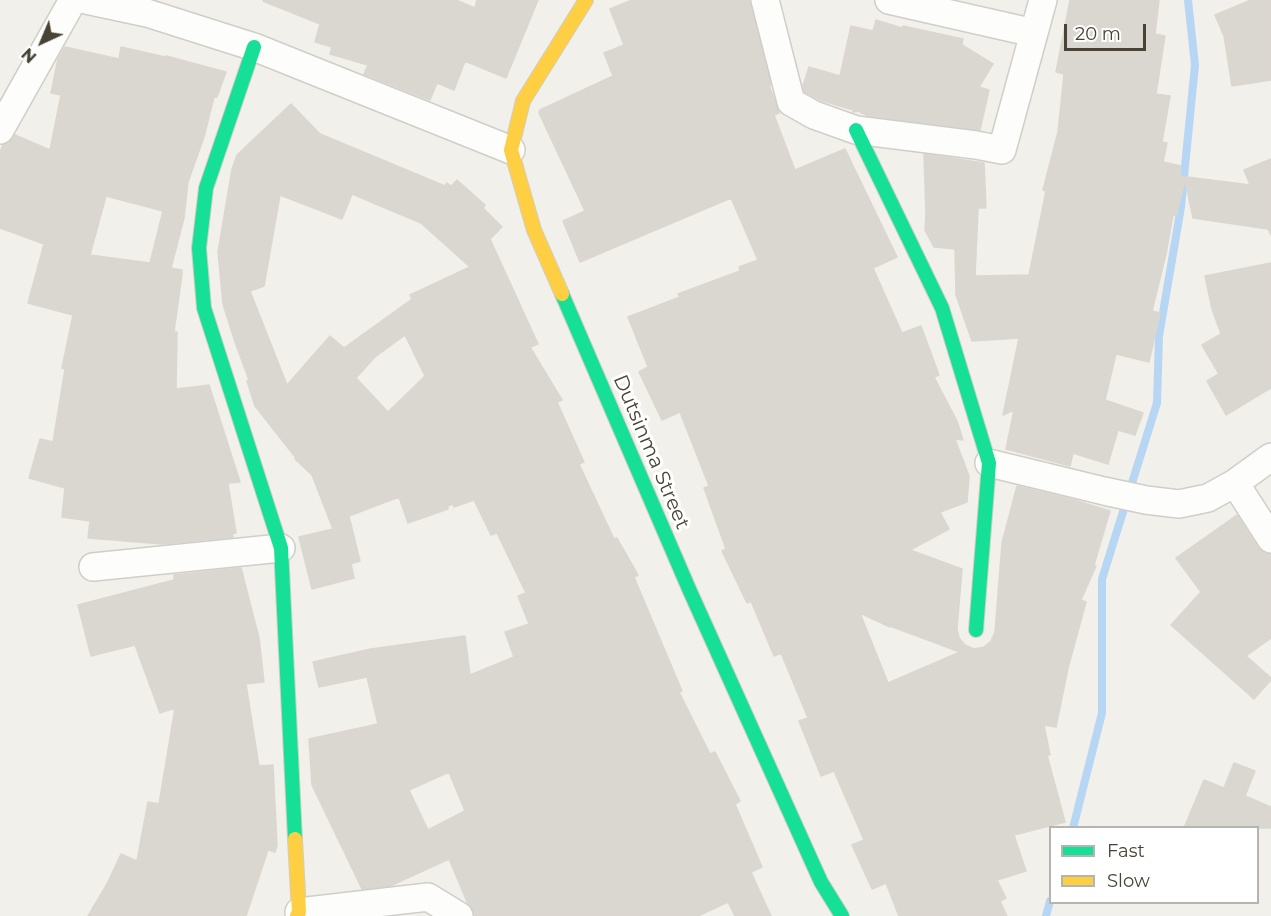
<!DOCTYPE html>
<style>
body{margin:0}
#map{position:relative;width:1271px;height:916px;overflow:hidden;background:#f2f0ea;font-family:Montserrat,sans-serif}
canvas{display:block}
.legend{position:absolute;left:1049px;top:826px;width:210px;height:78px;box-sizing:border-box;background:#fff;border:2px solid #b6b4ae;margin:0;padding:8px 10px;list-style:none;font-size:18px;color:#494335}
.legend li{display:flex;align-items:center;gap:12px;height:30px}
.legend b{width:30px;border:2px solid #b6b4ae}
.north{position:absolute;left:12px;top:12px;width:60px;height:60px;-webkit-text-stroke:4px #fff;paint-order:stroke;rotate:224deg;font-size:16px;font-weight:700;line-height:24px;text-align:center;color:#494335}
.north::after{content:'';display:block;margin:auto;width:21px;height:27px;background:#494335;clip-path:polygon(50% 0,100% 100%,50% 72%,0 100%)}
.scale{position:absolute;left:1064px;top:24px;width:82px;height:27px;box-sizing:border-box;border:3px solid #494335;border-top:0;padding-left:8px;font-size:18px;line-height:21px;white-space:nowrap;color:#494335;-webkit-text-stroke:4px #fff;paint-order:stroke}
</style>
<div id="map">
<canvas width="1271" height="916"></canvas>
<ul class="legend">
<li><b style="height:8px;background:#16e098"></b>Fast</li>
<li><b style="height:8px;background:#ffcf43"></b>Slow</li>
</ul>
<div class="north">N</div>
<div class="scale">20 m</div>
</div>
<script>
const ctx = document.querySelector('canvas').getContext('2d');
ctx.lineJoin = 'round';
function trace(path, color, width, dash) { ctx.strokeStyle = color; ctx.lineWidth = width; ctx.lineCap = dash ? 'butt' : 'round'; ctx.setLineDash(dash || []); ctx.stroke(path); }
function fillPath(path, color) { ctx.fillStyle = color; ctx.fill(path, 'evenodd'); }
function drawText(font, color, halo, rows, align = 'center') {
  ctx.font = font + ' Montserrat,sans-serif'; ctx.lineWidth = 6; ctx.setLineDash([]); ctx.textBaseline = 'middle'; ctx.strokeStyle = halo; ctx.fillStyle = color; for (const [text, x, y, turn = 0] of rows) {
    ctx.save(); ctx.translate(x, y); ctx.rotate((+turn || 0) * Math.PI / 180); ctx.textAlign = isNaN(turn) ? turn : align; if (halo) ctx.strokeText(text, 0, 0); ctx.fillText(text, 0, 0); ctx.restore();
  }
}
trace(new Path2D(`
 M 1073,828 L 1102,713 L 1102,579 L 1157,403 L 1159,336 L 1181,207 L 1195,65 L 1188,0
 M 1046,916 L 1050,901`), '#b6d6f4', 8);
const building = new Path2D(`
 M 264,0 L 456,0 L 475,8 L 477,0 L 538,0 L 506,78 L 465,61 L 454,90 L 437,83 L 430,100 L 364,74 L 368,65 L 330,54 L 332,47 L 315,42 L 320,24 L 263,1 Z
 M 632,0 L 750,0 L 771,85 L 769,85 L 779,113 L 774,115 L 795,170 L 845,149 L 897,257 L 873,268 L 902,333 L 921,326 L 939,375 L 934,377 L 957,421 L 963,440 L 955,439 L 969,476 L 967,502 L 940,512 L 949,529 L 910,550 L 962,569 L 957,629 L 959,638 L 965,645 L 974,649 L 984,647 L 991,641 L 995,632 L 1002,543 L 1017,486 L 1074,500 L 1110,511 L 1094,565 L 1096,566 L 1081,600 L 1086,602 L 1068,668 L 1056,727 L 1044,725 L 1050,755 L 1047,755 L 1065,822 L 1014,835 L 1026,871 L 997,880 L 1006,898 L 1000,901 L 1007,916 L 899,916 L 886,883 L 872,889 L 852,845 L 864,840 L 834,771 L 821,776 L 799,721 L 808,718 L 781,653 L 774,656 L 751,601 L 747,603 L 722,551 L 726,549 L 704,488 L 709,486 L 680,412 L 662,420 L 639,372 L 648,367 L 628,317 L 680,297 L 678,294 L 740,271 L 739,267 L 758,260 L 731,198 L 580,262 L 563,221 L 585,211 L 539,113 L 540,110 L 613,76 L 604,53 L 624,45 L 610,9 ZM 860,613 L 890,627 L 890,626 L 960,652 L 888,683 Z
 M 1070,0 L 1159,0 L 1155,34 L 1165,36 L 1156,94 L 1170,96 L 1162,142 L 1167,143 L 1163,162 L 1181,166 L 1179,176 L 1250,185 L 1244,170 L 1271,159 L 1271,235 L 1268,229 L 1193,218 L 1185,180 L 1176,216 L 1173,215 L 1166,254 L 1152,311 L 1160,313 L 1149,362 L 1116,354 L 1105,400 L 1143,413 L 1135,435 L 1118,430 L 1108,464 L 1073,453 L 1070,466 L 1006,449 L 1014,410 L 1003,415 L 1019,338 L 972,341 L 956,295 L 955,249 L 934,247 L 925,230 L 926,214 L 924,154 L 984,163 L 986,208 L 978,208 L 975,276 L 1029,275 L 1046,191 L 1043,190 L 1058,132 L 1064,74 L 1056,72 Z
 M 1251,0 L 1271,0 L 1271,80 L 1232,86 L 1224,36 L 1215,15 Z
 M 876,20 L 902,28 L 903,26 L 963,39 L 962,45 L 993,64 L 979,87 L 989,90 L 980,130 L 868,116 L 858,111 L 853,112 L 853,110 L 820,100 L 805,92 L 803,86 L 809,67 L 840,76 L 851,26 L 873,31 Z
 M 65,47 L 119,59 L 121,47 L 165,57 L 166,56 L 226,72 L 217,97 L 214,97 L 204,137 L 188,182 L 184,218 L 171,268 L 182,270 L 182,274 L 174,332 L 177,332 L 176,389 L 209,385 L 240,482 L 228,483 L 236,533 L 232,534 L 233,537 L 163,544 L 88,538 L 90,521 L 62,517 L 65,488 L 29,478 L 40,439 L 53,442 L 65,369 L 62,368 L 73,315 L 28,303 L 44,244 L 0,228 L 0,152 L 3,145 L 9,143 L 15,135 L 50,150 L 61,95 L 51,93 L 58,59 ZM 106,196 L 163,211 L 150,263 L 90,255 Z
 M 291,104 L 320,134 L 445,186 L 447,183 L 451,186 L 457,180 L 485,205 L 483,208 L 502,227 L 490,239 L 538,344 L 530,347 L 562,400 L 557,402 L 584,462 L 579,464 L 614,539 L 617,538 L 638,575 L 634,577 L 682,691 L 679,692 L 710,754 L 715,752 L 740,801 L 735,804 L 762,867 L 751,872 L 771,916 L 735,916 L 728,902 L 698,916 L 475,916 L 473,909 L 468,904 L 449,859 L 390,886 L 362,889 L 312,785 L 309,739 L 378,724 L 367,677 L 319,687 L 313,662 L 371,649 L 465,636 L 470,675 L 514,657 L 505,632 L 529,624 L 518,596 L 526,593 L 497,533 L 491,535 L 474,500 L 454,507 L 453,504 L 448,506 L 448,509 L 408,523 L 399,497 L 349,516 L 360,561 L 351,564 L 354,578 L 312,589 L 299,537 L 333,529 L 312,475 L 295,459 L 296,458 L 255,406 L 247,381 L 249,380 L 235,342 L 223,304 L 218,252 L 232,169 L 237,155 ZM 352,194 L 421,223 L 470,267 L 410,295 L 412,299 L 344,348 L 330,336 L 287,385 L 250,291 L 264,286 L 280,195 L 342,219 ZM 405,335 L 425,376 L 388,412 L 356,378 L 375,357 ZM 449,772 L 465,811 L 428,830 L 409,790 Z
 M 1271,263 L 1271,388 L 1226,415 L 1207,381 L 1219,374 L 1202,345 L 1221,334 L 1212,309 L 1205,276 Z
 M 1237,515 L 1258,548 L 1264,553 L 1271,555 L 1271,638 L 1246,656 L 1271,678 L 1271,680 L 1254,699 L 1171,625 L 1201,592 L 1176,558 Z
 M 241,568 L 259,638 L 264,682 L 246,684 L 259,766 L 273,765 L 277,845 L 275,852 L 268,850 L 246,916 L 88,916 L 107,884 L 121,854 L 137,861 L 148,802 L 159,804 L 175,708 L 160,713 L 135,645 L 91,656 L 78,605 L 174,580 L 174,575 Z
 M 1234,763 L 1255,771 L 1245,796 L 1271,807 L 1271,828 L 1184,828 L 1204,780 L 1224,788 Z`);
fillPath(building, '#dad7d1');
trace(building, '#dbd7d0', 1.5);
const street = new Path2D(`
 M 86,0 L 147,13 L 254,47 L 511,150
 M 765,0 L 791,102 L 814,115 L 856,130 L 976,145 L 1002,150 L 1043,0
 M 889,0 L 1034,33
 M 0,130 L 73,0
 M 989,463 L 1104,491 L 1146,500 L 1179,504 L 1208,498 L 1235,483 L 1271,457
 M 1235,483 L 1271,539
 M 93,567 L 281,548
 M 299,912 L 428,897 L 459,916`);
const fast = new Path2D(`
 M 254,47 L 206,188 L 199,248 L 204,308 L 281,548 L 295,839
 M 856,130 L 942,308 L 989,463 L 976,630
 M 562,294 L 689,589 L 821,882 L 842,916`);
const slow = new Path2D(`
 M 562,294 L 534,230 L 511,150 L 523,101 L 586,0
 M 295,839 L 299,912 L 297,916`);
trace(street, '#d0cec8', 30);
trace(fast, '#d2cec0', 16);
trace(slow, '#d2cec0', 16);
trace(street, '#fdfdfc', 27);
trace(fast, '#16e098', 14);
trace(slow, '#ffcf43', 14);
drawText('20px', '#494335', '#fff', [
 ["Dutsinma Street",651,452,67]
]);
</script>
